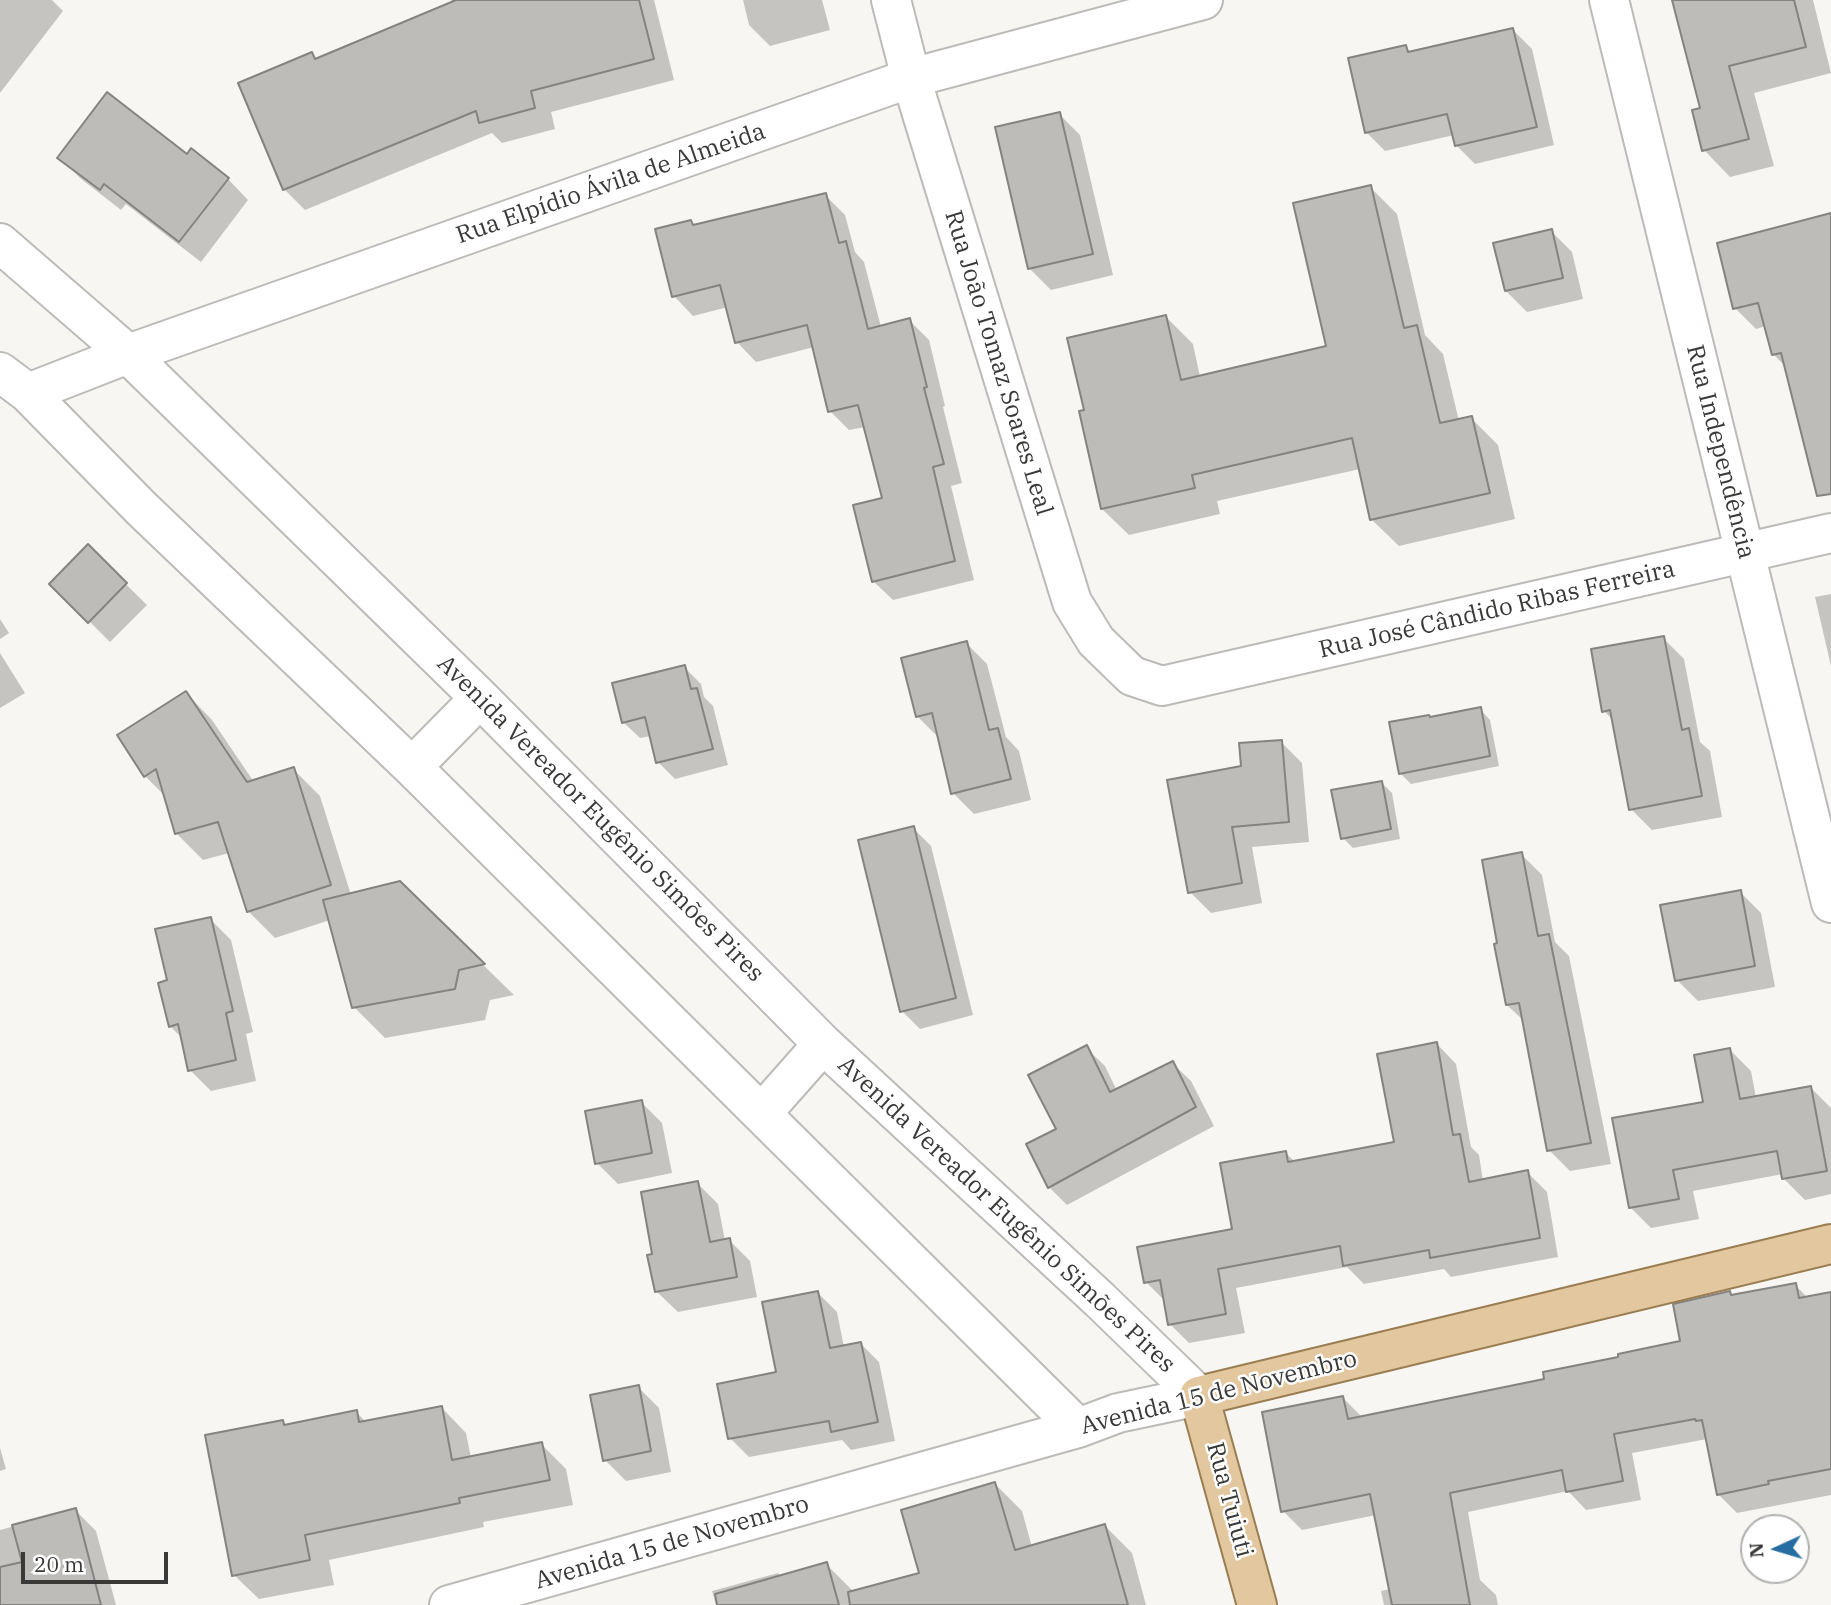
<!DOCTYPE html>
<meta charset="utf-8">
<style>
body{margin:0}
#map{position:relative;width:1831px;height:1605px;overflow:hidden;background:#f8f6f2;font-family:"IBM Plex Serif",serif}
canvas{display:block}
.north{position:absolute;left:1740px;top:1514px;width:70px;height:70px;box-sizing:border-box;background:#fff;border:2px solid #b0b0af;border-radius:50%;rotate:266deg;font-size:19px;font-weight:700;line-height:28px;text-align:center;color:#393937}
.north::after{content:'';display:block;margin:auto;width:24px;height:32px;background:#266da1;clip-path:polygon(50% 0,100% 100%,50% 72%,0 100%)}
.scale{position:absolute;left:21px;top:1552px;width:147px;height:32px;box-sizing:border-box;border:4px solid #393937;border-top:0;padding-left:9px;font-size:21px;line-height:24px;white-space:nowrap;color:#393937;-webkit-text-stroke:5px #fff;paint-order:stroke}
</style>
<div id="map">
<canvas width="1831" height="1605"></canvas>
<div class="north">N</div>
<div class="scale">20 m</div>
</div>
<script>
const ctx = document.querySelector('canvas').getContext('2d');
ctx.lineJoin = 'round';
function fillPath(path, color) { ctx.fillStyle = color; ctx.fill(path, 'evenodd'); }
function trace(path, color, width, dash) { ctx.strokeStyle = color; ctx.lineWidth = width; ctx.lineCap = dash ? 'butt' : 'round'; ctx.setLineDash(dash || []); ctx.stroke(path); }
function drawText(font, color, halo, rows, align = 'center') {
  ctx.font = font + ' "IBM Plex Serif",serif'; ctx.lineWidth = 5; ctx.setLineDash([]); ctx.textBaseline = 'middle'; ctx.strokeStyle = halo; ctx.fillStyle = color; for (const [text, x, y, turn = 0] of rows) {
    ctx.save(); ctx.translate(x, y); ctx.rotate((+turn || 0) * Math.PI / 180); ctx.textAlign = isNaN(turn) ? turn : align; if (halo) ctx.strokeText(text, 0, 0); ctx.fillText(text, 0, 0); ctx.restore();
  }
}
fillPath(new Path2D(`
 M 0,0 L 52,0 L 63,11 L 0,93 Z
 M 451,0 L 654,0 L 674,80 L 551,112 L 555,129 L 502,143 L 492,133 L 305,210 L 284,189 L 311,54 L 317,60 L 452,4 Z
 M 743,0 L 822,0 L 830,30 L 770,46 L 749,25 Z
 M 1674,0 L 1813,0 L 1831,73 L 1754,93 L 1774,166 L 1730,177 L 1704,150 L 1702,109 Z
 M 1513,30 L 1532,49 L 1554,145 L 1475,164 L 1456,145 L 1454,135 L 1385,151 L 1366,132 L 1405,47 L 1412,53 Z
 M 1059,114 L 1080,135 L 1113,275 L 1051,290 L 1030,269 Z
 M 187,156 L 228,179 L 248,200 L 201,262 L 126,204 L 121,210 L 80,178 L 60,157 Z
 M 1370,187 L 1397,214 L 1425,335 L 1443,354 L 1459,421 L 1471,418 L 1498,445 L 1515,519 L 1399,546 L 1372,520 L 1360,469 L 1217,501 L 1220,514 L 1129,535 L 1102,509 L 1086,412 L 1166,317 L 1193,344 L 1200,377 L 1328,348 Z
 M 825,195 L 845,215 L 855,252 L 864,262 L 881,327 L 909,320 L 929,340 L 945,406 L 943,407 L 962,483 L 951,486 L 974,580 L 893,600 L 873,581 L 884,500 L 865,427 L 849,430 L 830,411 L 814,347 L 756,362 L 737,342 L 728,307 L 693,316 L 674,296 L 691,222 L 695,226 Z
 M 1831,215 L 1831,474 L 1786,367 L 1773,354 L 1766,326 L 1756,329 L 1735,308 Z
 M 1551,231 L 1572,252 L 1583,299 L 1527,312 L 1506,291 Z
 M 88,547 L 147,605 L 110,642 L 52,584 Z
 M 1831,594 L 1831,666 L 1815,597 Z
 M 0,619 L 9,633 L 0,639 Z
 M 1663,638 L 1684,659 L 1700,742 L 1710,751 L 1722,817 L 1652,830 L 1631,809 L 1614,721 L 1604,711 Z
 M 966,643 L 987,664 L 1006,737 L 1019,751 L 1031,800 L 974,814 L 953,793 L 938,737 L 917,716 Z
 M 0,653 L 25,693 L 0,708 Z
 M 684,667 L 701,684 L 704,697 L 713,706 L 728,765 L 675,779 L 658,762 L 651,736 L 640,738 L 623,722 Z
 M 186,693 L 212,720 L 254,782 L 293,769 L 320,796 L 351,895 L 399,883 L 514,995 L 490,1000 L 485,1020 L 385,1038 L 354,1007 L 330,920 L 275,938 L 248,911 L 229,853 L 203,860 L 176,833 L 166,797 L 145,776 L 120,736 Z
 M 1480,709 L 1490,720 L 1499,766 L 1411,784 L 1400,773 L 1431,719 Z
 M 1281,742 L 1302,763 L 1309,842 L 1252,847 L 1262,903 L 1211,913 L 1190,892 L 1243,767 Z
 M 1382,783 L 1392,793 L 1400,839 L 1353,848 L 1343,838 Z
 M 913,828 L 931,846 L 973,1015 L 920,1029 L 902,1011 Z
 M 1521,854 L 1542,875 L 1555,942 L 1569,956 L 1611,1164 L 1570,1171 L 1549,1150 L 1524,1021 L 1507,1005 L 1499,945 Z
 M 1740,892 L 1761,913 L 1775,987 L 1698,1001 L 1677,980 Z
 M 210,919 L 231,940 L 253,1032 L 246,1034 L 256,1081 L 211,1091 L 190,1070 L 182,1038 L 170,1026 L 169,981 Z
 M 1437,1044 L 1456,1064 L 1471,1147 L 1479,1155 L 1483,1181 L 1527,1172 L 1547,1192 L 1558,1257 L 1451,1277 L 1444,1269 L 1364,1284 L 1347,1267 L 1236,1288 L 1245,1333 L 1189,1343 L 1170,1324 L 1166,1302 L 1146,1282 L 1234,1230 L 1286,1153 L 1295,1162 L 1396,1143 Z
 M 1086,1048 L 1105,1066 L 1117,1091 L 1172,1063 L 1191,1081 L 1214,1126 L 1067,1205 L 1049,1187 L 1058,1129 Z
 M 1730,1050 L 1751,1071 L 1756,1098 L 1811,1088 L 1831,1108 L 1831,1194 L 1805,1200 L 1784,1179 L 1783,1174 L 1693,1191 L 1699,1219 L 1651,1228 L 1630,1207 L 1705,1103 Z
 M 641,1102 L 662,1123 L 672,1173 L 618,1184 L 597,1163 Z
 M 697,1183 L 718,1204 L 725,1241 L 729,1240 L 750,1261 L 757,1297 L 678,1312 L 657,1292 L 654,1255 Z
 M 1795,1285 L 1808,1298 L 1831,1294 L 1831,1495 L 1737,1513 L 1718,1494 L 1707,1439 L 1632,1453 L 1641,1500 L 1586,1510 L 1568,1491 L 1468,1512 L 1480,1580 L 1496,1595 L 1498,1605 L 1384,1605 L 1381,1591 L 1390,1589 L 1376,1515 L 1302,1530 L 1283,1511 L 1343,1398 L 1362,1417 L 1546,1380 L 1682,1342 L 1729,1293 L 1733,1296 Z
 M 818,1293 L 837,1312 L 844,1347 L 861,1344 L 879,1362 L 895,1441 L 851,1450 L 842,1440 L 749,1457 L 730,1438 L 778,1373 Z
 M 638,1387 L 659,1408 L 671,1472 L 626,1481 L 605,1460 Z
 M 442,1408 L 466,1433 L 471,1458 L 541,1444 L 566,1469 L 573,1505 L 483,1522 L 484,1527 L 329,1560 L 334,1585 L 259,1599 L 234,1575 L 282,1422 L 286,1426 L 356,1412 L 367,1423 Z
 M 0,1448 L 6,1469 L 0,1471 Z
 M 995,1484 L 1022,1511 L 1032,1547 L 1105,1526 L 1132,1553 L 1146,1605 L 716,1605 L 712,1591 L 778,1573 L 782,1577 L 826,1564 L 853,1591 L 921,1574 Z
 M 75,1510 L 96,1531 L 116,1605 L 0,1605 L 0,1530 Z`), '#0003');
const building = new Path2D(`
 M 456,0 L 639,0 L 654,59 L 531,91 L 535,108 L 479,123 L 476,111 L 283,190 L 238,83 L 312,52 L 315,59 Z
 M 1672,0 L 1794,0 L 1806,47 L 1729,66 L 1749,139 L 1702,151 L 1692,110 L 1700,108 Z
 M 1513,28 L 1537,127 L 1455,146 L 1447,114 L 1365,133 L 1348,58 L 1406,45 L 1408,52 Z
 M 107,92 L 187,154 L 191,148 L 229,178 L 179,242 L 104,184 L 100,190 L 57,158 Z
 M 1060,112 L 1093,254 L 1028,269 L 995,127 Z
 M 1371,185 L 1404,328 L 1417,325 L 1440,423 L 1472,416 L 1490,493 L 1370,520 L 1352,438 L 1192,475 L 1195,488 L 1101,509 L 1079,411 L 1084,410 L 1067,338 L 1166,315 L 1181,380 L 1326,346 L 1293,203 Z
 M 826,193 L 839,243 L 846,241 L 868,329 L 910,318 L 927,387 L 924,388 L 944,464 L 933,467 L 955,561 L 872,582 L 853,505 L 882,498 L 858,405 L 828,412 L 807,325 L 735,343 L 720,285 L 672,297 L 655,229 L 691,220 L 693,225 Z
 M 1831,213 L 1831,494 L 1817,496 L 1781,353 L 1772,355 L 1758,303 L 1733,309 L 1717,243 Z
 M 1552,229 L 1563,278 L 1505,291 L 1493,243 Z
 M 88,544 L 127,583 L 88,623 L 49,584 Z
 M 1664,636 L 1682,730 L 1689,728 L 1702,796 L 1629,810 L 1610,710 L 1602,712 L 1591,649 Z
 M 967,641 L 989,730 L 998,728 L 1011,779 L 951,794 L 932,713 L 916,717 L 901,658 Z
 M 685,665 L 691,689 L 697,688 L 713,749 L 656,763 L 645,717 L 622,723 L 612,683 Z
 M 186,691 L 247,782 L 294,767 L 331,885 L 247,912 L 218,822 L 175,834 L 156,769 L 144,777 L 117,735 Z
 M 1481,707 L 1490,756 L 1399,774 L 1389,722 L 1429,715 L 1430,717 Z
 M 1282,740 L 1289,822 L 1232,827 L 1242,883 L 1188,893 L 1167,780 L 1241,766 L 1239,743 Z
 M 1382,781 L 1391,829 L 1341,839 L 1331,790 Z
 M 914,826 L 956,998 L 900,1012 L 858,840 Z
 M 1522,852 L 1538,936 L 1549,934 L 1591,1143 L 1547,1151 L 1519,1003 L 1506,1005 L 1494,944 L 1497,943 L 1482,860 Z
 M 400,881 L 485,964 L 459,970 L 455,989 L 352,1008 L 323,900 Z
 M 1741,890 L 1755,966 L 1675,981 L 1660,905 Z
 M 211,917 L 233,1011 L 226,1013 L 236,1060 L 188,1071 L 178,1024 L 169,1027 L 158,983 L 167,980 L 155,929 Z
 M 1437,1042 L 1453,1135 L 1460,1134 L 1469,1182 L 1528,1170 L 1540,1238 L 1430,1258 L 1429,1250 L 1343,1266 L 1340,1246 L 1218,1269 L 1226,1314 L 1168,1325 L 1160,1280 L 1144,1283 L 1137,1247 L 1232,1229 L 1220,1163 L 1286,1151 L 1288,1162 L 1394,1142 L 1377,1054 Z
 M 1087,1045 L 1110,1092 L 1173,1061 L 1196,1107 L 1048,1188 L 1026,1144 L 1056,1129 L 1028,1075 Z
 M 1730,1048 L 1740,1099 L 1811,1086 L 1827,1171 L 1782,1179 L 1777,1151 L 1673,1170 L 1679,1199 L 1629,1208 L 1612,1118 L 1703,1102 L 1694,1055 Z
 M 642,1100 L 652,1153 L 595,1164 L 585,1111 Z
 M 698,1181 L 710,1242 L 730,1238 L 737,1277 L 655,1292 L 647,1255 L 652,1254 L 641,1192 Z
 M 1796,1283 L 1799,1298 L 1831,1292 L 1831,1469 L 1768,1481 L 1769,1484 L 1717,1495 L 1702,1420 L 1696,1421 L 1695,1419 L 1614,1434 L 1623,1481 L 1566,1492 L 1562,1470 L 1450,1493 L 1470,1605 L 1392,1605 L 1370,1494 L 1281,1512 L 1262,1412 L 1343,1396 L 1348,1419 L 1544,1379 L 1543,1372 L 1618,1357 L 1618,1354 L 1680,1341 L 1673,1304 L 1730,1291 L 1731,1295 Z
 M 818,1291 L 830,1348 L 861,1342 L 878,1422 L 831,1432 L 829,1421 L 728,1439 L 717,1384 L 776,1372 L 762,1302 Z
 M 639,1385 L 651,1451 L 603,1461 L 590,1395 Z
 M 442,1406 L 452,1460 L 542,1442 L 550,1480 L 459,1498 L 460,1503 L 305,1535 L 310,1560 L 232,1576 L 205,1435 L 283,1420 L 284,1425 L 357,1410 L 359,1422 Z
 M 995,1482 L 1015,1550 L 1105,1524 L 1128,1605 L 850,1605 L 848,1592 L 919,1573 L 901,1510 Z
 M 76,1508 L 101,1605 L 0,1605 L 0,1567 L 22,1562 L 12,1525 Z
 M 827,1562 L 839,1605 L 717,1605 L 715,1594 Z`);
fillPath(building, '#bebcb9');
trace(building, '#858380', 2);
const minor = new Path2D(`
 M 891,0 L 911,78 L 1072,602 L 1096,641 L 1132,676 L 1162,686 L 1831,533
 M 1609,0 L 1831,903
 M 0,243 L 128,354 L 480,698 L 823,1044 L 1100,1300 L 1199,1396
 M 0,372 L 28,393 L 141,508 L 412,767 L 1078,1428
 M 28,393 L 128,354 L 911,78 L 1203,0
 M 412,767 L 480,698
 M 762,1113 L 823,1044
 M 449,1605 L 1078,1428 L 1118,1413 L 1199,1396`);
const major = new Path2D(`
 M 1257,1605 L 1199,1396 L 1831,1244`);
trace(minor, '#bdbbb8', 42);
trace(major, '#9a7d51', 42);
trace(minor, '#fff', 38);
trace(major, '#e2c79f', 38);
drawText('24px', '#393937', '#fff', [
 ["Rua Elpídio Ávila de Almeida",611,184,-19],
 ["Rua João Tomaz Soares Leal",998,363,73],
 ["Rua Independência",1720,452,76],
 ["Rua José Cândido Ribas Ferreira",1497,610,-13],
 ["Avenida Vereador Eugênio Simões Pires",600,819,45],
 ["Avenida Vereador Eugênio Simões Pires",1006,1215,43],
 ["Avenida 15 de Novembro",1219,1393,-14],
 ["Rua Tuiuti",1229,1500,75],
 ["Avenida 15 de Novembro",672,1543,-16]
]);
</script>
